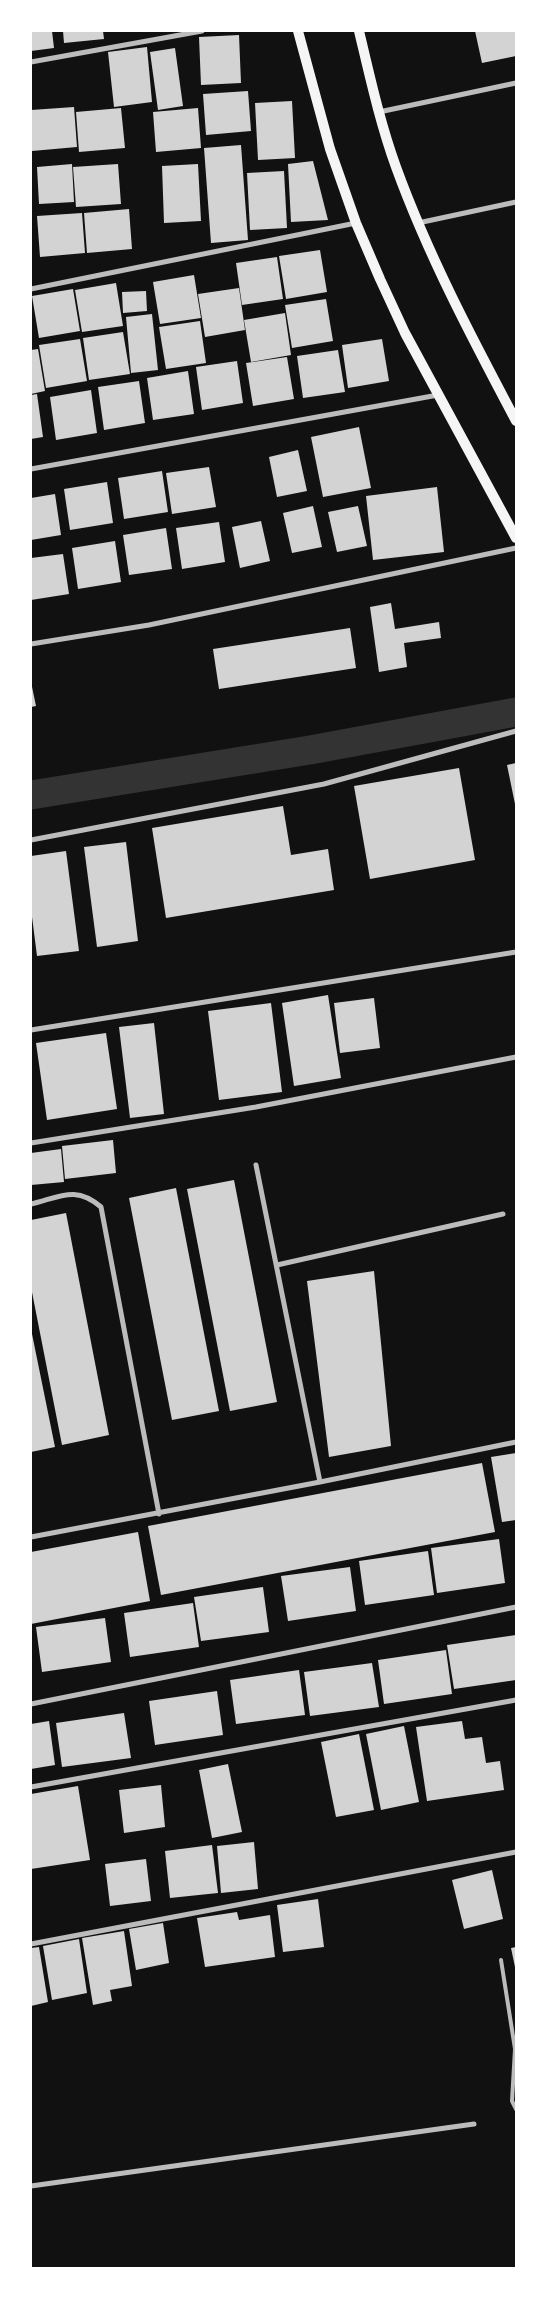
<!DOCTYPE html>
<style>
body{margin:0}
#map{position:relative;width:547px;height:2299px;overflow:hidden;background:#111;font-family:"DM Sans",sans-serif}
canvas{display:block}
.frame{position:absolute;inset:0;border:32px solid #fff;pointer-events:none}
</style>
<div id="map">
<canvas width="547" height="2299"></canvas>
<div class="frame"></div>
</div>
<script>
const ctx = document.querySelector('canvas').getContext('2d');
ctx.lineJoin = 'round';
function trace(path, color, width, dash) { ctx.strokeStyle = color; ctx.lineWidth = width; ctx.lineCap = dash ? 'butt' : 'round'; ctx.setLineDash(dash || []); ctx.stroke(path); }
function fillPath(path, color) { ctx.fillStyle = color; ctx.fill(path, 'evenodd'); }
trace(new Path2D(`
 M 31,795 L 310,750 L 516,712`), '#333', 29);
fillPath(new Path2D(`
 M 31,31 L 52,31 L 54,48 L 31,51 Z
 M 63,31 L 103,31 L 104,39 L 64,43 Z
 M 475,31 L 516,31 L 516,56 L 482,63 Z
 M 239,35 L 241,83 L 201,85 L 199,37 Z
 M 147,47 L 152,102 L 114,107 L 108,52 Z
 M 175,48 L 183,106 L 158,110 L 150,52 Z
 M 248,91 L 251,131 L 206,135 L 203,94 Z
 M 292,101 L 295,158 L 258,160 L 255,103 Z
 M 74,107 L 77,147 L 32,151 L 31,110 Z
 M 121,108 L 125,148 L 79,152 L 76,112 Z
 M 198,108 L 201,148 L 156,152 L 153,112 Z
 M 241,145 L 248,240 L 211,243 L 204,148 Z
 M 313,161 L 328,220 L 291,222 L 288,164 Z
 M 72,164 L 74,202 L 39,204 L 37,167 Z
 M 118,164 L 121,204 L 76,207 L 73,167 Z
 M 198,164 L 201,221 L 164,223 L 162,166 Z
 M 284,171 L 287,228 L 250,230 L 247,173 Z
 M 129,209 L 132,249 L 87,253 L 84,213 Z
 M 82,213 L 85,253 L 40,257 L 37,216 Z
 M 320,250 L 327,292 L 286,299 L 279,256 Z
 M 277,257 L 283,299 L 242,305 L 236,263 Z
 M 194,275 L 201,318 L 160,324 L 153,282 Z
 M 116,283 L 123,326 L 82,332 L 75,290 Z
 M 239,288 L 245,330 L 205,337 L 198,294 Z
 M 73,289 L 80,331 L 39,338 L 32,296 Z
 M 146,291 L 147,311 L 123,313 L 122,292 Z
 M 326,299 L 333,341 L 292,348 L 285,305 Z
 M 285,313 L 291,355 L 251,362 L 244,320 Z
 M 152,314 L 158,370 L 131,373 L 126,317 Z
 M 200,321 L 206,363 L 166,369 L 159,327 Z
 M 123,332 L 130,374 L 89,380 L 83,338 Z
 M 80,339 L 87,381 L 46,388 L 39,345 Z
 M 382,339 L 389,381 L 348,388 L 342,345 Z
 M 38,349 L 45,391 L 31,394 L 31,350 Z
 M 338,350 L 345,392 L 303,398 L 297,356 Z
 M 287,357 L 294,399 L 253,406 L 246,363 Z
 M 237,361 L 243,403 L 202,410 L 196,367 Z
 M 188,371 L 194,414 L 153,420 L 147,378 Z
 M 139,381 L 145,423 L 104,430 L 98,387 Z
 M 91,390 L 97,433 L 56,440 L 50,397 Z
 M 37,394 L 43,437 L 31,439 L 31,395 Z
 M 359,427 L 371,488 L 323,497 L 311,437 Z
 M 298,450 L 307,491 L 277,497 L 269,457 Z
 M 209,467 L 216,507 L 172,514 L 166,473 Z
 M 162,471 L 168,512 L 124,519 L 118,478 Z
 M 107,482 L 113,523 L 70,530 L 64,489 Z
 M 437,487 L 444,552 L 373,560 L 366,496 Z
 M 55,494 L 61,535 L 31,540 L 31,498 Z
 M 313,506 L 322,547 L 292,553 L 283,513 Z
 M 358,506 L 367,546 L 337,552 L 328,512 Z
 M 261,521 L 270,561 L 240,568 L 232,527 Z
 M 219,522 L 225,562 L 182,569 L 176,528 Z
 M 166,528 L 172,569 L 129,575 L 123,535 Z
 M 115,541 L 121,582 L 78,589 L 72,548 Z
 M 63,554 L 69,594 L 31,600 L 31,558 Z
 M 391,603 L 395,629 L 439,622 L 441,638 L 404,643 L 407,667 L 379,672 L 370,607 Z
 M 350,628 L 356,668 L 219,689 L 213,649 Z
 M 31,682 L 36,706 L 31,707 Z
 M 516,763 L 516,804 L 515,804 L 507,765 Z
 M 459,768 L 475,860 L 370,879 L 354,786 Z
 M 283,806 L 291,855 L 328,849 L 334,890 L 166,918 L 152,828 Z
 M 126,842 L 138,941 L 97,947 L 84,847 Z
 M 66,851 L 79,951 L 37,956 L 31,909 L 31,856 Z
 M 328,995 L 341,1078 L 294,1086 L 282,1003 Z
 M 374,998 L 380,1048 L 340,1053 L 334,1003 Z
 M 271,1003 L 282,1092 L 219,1100 L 208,1011 Z
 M 154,1023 L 164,1114 L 130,1118 L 119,1027 Z
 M 106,1033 L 117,1109 L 47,1120 L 36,1043 Z
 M 113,1140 L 116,1173 L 65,1179 L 62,1146 Z
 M 61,1149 L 64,1182 L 31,1185 L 31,1153 Z
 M 234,1180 L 277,1402 L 230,1411 L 187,1189 Z
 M 176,1188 L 219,1411 L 172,1420 L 129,1198 Z
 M 66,1213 L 109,1435 L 62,1445 L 31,1287 L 31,1220 Z
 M 374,1271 L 391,1446 L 329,1457 L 307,1281 Z
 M 31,1329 L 55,1447 L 31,1452 Z
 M 516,1453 L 516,1520 L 502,1522 L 491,1457 Z
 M 482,1463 L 495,1532 L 161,1595 L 148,1526 Z
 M 138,1532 L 150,1601 L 31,1624 L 31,1552 Z
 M 499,1539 L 505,1583 L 437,1593 L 431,1548 Z
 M 428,1551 L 434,1595 L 365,1605 L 359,1561 Z
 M 350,1567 L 356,1611 L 288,1621 L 281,1576 Z
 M 263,1587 L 269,1632 L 201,1641 L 194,1597 Z
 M 193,1603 L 199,1647 L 130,1657 L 124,1613 Z
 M 105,1618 L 111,1662 L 42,1672 L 36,1627 Z
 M 516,1635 L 516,1680 L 454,1689 L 447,1645 Z
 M 446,1650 L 452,1694 L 384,1704 L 378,1660 Z
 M 372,1663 L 379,1707 L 310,1716 L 304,1672 Z
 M 299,1670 L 305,1715 L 236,1724 L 230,1680 Z
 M 217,1691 L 223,1735 L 155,1745 L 149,1701 Z
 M 124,1713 L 131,1758 L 62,1767 L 56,1723 Z
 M 49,1721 L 55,1765 L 31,1769 L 31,1724 Z
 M 462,1721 L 465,1739 L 482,1737 L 486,1763 L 500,1761 L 504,1790 L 427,1801 L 416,1727 Z
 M 404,1726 L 419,1802 L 381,1810 L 366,1734 Z
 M 359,1734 L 374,1810 L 336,1817 L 321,1742 Z
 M 228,1764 L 242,1832 L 212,1838 L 199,1770 Z
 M 161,1785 L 165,1827 L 124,1833 L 119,1790 Z
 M 78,1786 L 90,1860 L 31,1869 L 31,1794 Z
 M 254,1842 L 258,1889 L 221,1893 L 217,1846 Z
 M 212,1845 L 218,1893 L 170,1898 L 165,1851 Z
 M 146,1859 L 151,1901 L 110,1906 L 105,1864 Z
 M 492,1870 L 503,1919 L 464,1929 L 452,1880 Z
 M 318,1899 L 324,1947 L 283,1952 L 277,1905 Z
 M 237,1912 L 239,1920 L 270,1915 L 275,1957 L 205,1967 L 197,1918 Z
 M 163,1923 L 169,1963 L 136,1970 L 129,1929 Z
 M 124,1931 L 132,1986 L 110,1990 L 112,2001 L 93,2005 L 82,1938 Z
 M 79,1939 L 87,1993 L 52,2000 L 43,1946 Z
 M 39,1947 L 48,2002 L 31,2006 L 31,1948 Z
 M 516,1947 L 516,1967 L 515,1967 L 511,1948 Z`), '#d3d3d3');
trace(new Path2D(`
 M 501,1960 L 515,2049 L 512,2101 L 516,2109`), '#bcbcbc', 4);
trace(new Path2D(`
 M 31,62 L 202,31
 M 379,112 L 516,83
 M 418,223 L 516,202
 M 31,289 L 356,223
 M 31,469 L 438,395
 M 31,644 L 149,625 L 516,548
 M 31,840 L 324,784 L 516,731
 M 31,1030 L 516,952
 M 31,1143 L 256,1107 L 516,1057
 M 256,1165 L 320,1482
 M 31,1204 C 60,1197 76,1185 101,1207 L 159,1514
 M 277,1265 L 503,1214
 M 31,1537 L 320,1482 L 516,1442
 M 31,1704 L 516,1607
 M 31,1787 L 516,1700
 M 31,1944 L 516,1852
 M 31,2186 L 474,2124`), '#bcbcbc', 5);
trace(new Path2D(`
 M 298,31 L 330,149 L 356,223 L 380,279 L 405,333 L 516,538
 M 359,31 C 370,77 380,123 396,167 C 428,255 472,338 516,421`), '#f5f5f5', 10);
</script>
